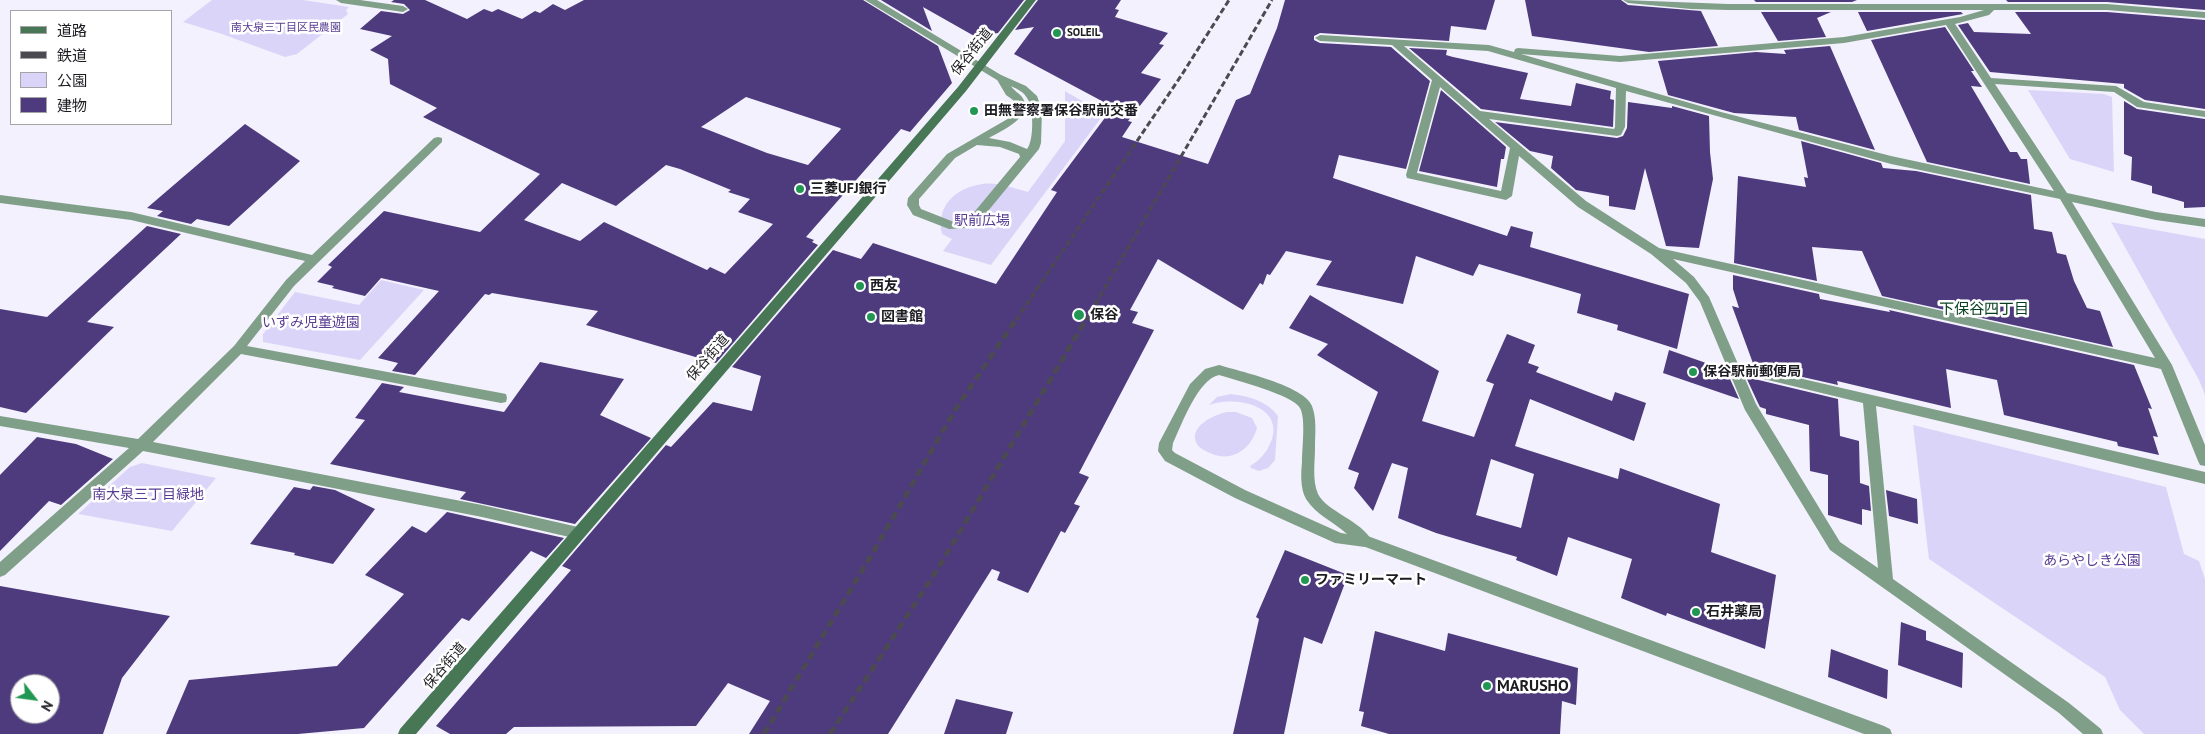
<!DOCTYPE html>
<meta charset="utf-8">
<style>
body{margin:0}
#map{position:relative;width:2205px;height:734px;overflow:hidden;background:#f3f1fd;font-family:"PT Sans","Noto Sans JP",sans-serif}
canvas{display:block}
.legend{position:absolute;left:10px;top:10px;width:162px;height:115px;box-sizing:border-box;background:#fff;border:1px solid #a4a4a6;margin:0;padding:6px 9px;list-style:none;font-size:15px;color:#1c1b20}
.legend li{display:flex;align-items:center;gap:10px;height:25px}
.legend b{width:25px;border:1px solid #a4a4a6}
.north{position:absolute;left:10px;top:674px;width:50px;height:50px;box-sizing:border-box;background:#fff;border:1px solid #a4a4a6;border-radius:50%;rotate:120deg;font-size:14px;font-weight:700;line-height:20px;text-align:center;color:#1c1b20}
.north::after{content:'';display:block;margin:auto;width:18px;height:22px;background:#219753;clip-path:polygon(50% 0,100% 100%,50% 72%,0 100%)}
</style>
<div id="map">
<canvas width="2205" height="734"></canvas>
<ul class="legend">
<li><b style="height:6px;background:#487756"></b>道路</li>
<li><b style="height:6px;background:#4b4a51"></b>鉄道</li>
<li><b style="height:14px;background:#dbd4f9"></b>公園</li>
<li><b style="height:14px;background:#4e3b7d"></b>建物</li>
</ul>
<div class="north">N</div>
</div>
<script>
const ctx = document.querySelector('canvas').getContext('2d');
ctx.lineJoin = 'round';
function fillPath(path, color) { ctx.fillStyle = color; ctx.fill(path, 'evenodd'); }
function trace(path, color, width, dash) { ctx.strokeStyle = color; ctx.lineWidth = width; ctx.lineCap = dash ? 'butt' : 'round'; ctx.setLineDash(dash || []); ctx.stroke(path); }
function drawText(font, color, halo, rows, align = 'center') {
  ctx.font = font + ' "PT Sans","Noto Sans JP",sans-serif'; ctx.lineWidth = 5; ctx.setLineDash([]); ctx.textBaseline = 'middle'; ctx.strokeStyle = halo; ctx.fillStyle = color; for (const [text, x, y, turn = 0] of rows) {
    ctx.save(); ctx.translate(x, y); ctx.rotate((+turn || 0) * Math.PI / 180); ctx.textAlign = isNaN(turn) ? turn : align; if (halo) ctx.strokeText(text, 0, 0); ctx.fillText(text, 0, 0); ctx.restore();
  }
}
fillPath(new Path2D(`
 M 212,0 L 303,0 L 349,7 L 346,10 L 348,14 L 297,54 L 285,57 L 222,34 L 183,22 Z
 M 2028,90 L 2104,94 L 2112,97 L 2114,172 L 2070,159 Z
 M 1065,91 L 1104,114 L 991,265 L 943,251 L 952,239 L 942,234 C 936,206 955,188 982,184 C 997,182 1013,188 1028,192 L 1065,141 Z
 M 2111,222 L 2205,239 L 2205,395 L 2199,380 Z
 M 381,280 L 424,290 L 360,360 L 263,342 L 263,334 L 295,292 L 359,305 Z
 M 1231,394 C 1249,396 1267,401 1278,416 L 1275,460 L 1268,468 L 1259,471 L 1251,468 L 1250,466 C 1257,462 1262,457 1267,450 C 1292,409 1240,394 1209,405 L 1217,397 Z
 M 1227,412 L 1236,412 L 1252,418 L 1257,428 C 1251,450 1231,463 1210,453 C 1205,451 1199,448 1197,444 C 1187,427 1215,414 1227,412 Z
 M 1913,425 L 2166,487 L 2184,554 L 2199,561 L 2205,579 L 2205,734 L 2144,734 L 2120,710 L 2105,677 L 1929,559 Z
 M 142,463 L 216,478 L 172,531 L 78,514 L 130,467 Z`), '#dbd4f9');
fillPath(new Path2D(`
 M 394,0 L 425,0 L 467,19 L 484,9 L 492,12 L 498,9 L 522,19 L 535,11 L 540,13 L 553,4 L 565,10 L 584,0 L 863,0 L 938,46 L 952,83 L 910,132 L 901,129 L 806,237 L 814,240 L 812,242 L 818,245 L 716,363 L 586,325 L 598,311 L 492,293 L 489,295 L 485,294 L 415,375 L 392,371 L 398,363 L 378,358 L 439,291 L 381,278 L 365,296 L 332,288 L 334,286 L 317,282 L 332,267 L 328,265 L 384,211 L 480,232 L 540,174 L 423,117 L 437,108 L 390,84 L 388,59 L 370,50 L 392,36 L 360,29 L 381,11 L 403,14 L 410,10 L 404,4 L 391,2 ZM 746,97 L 840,128 L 841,129 L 808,165 L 767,153 L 701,127 ZM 666,165 L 680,169 L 731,190 L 728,192 L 750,199 L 738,212 L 773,224 L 725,274 L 710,267 L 707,270 L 604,222 L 580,241 L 524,220 L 562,183 L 616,206 Z
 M 881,0 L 1024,0 L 998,33 L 976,37 L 923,7 L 932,31 Z
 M 1038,0 L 1121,0 L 1115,9 L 1119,10 L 1115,17 L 1168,33 L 1159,44 L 1164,45 L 1141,73 L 1161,79 L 1128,121 L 1132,122 L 1122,137 L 1208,164 L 1236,100 L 1250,94 L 1277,28 L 1285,0 L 1495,0 L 1486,30 L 1451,26 L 1449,41 L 1320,33 L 1314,36 L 1314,40 L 1320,43 L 1391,47 L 1430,81 L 1406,169 L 1339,155 L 1333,178 L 1507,236 L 1511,226 L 1533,232 L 1530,247 L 1689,294 L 1677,349 L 1617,330 L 1618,325 L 1577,313 L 1581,294 L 1479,264 L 1473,276 L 1416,256 L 1403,304 L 1316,285 L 1332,261 L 1286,251 L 1270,275 L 1267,274 L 1263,285 L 1260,283 L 1243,310 L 1158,259 L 1130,310 L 1138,312 L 1132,323 L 1154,330 L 1079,473 L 1089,477 L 1074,504 L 1080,506 L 1065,533 L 1061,531 L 1028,593 L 997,580 L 1000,572 L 992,569 L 888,734 L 749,734 L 770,701 L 728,683 L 696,726 L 514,727 L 506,734 L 450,734 L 436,726 L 571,570 L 562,566 L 666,445 L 671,447 L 713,402 L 752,411 L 761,376 L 732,367 L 833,250 L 861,259 L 873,243 L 996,284 L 1057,192 L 1051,190 L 1113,107 L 1014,54 L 1034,27 L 1015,30 Z
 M 1525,0 L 1621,0 L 1628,5 L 1701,11 L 1718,46 L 1649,52 L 1532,36 Z
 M 1754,0 L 1857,0 L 1852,2 L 1756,2 Z
 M 2006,0 L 2205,0 L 2205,10 L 2107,2 L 2008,2 Z
 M 1761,12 L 1831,12 L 1817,18 L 1826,37 L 1778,41 Z
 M 1858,12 L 1961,12 L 1963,14 L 1867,31 Z
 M 2015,12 L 2107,12 L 2205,20 L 2205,109 L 2145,100 L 2124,88 L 2124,84 L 1990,72 L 1958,25 L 1968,23 L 1974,32 L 2031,34 Z
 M 1945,27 L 1974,71 L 1971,71 L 1982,87 L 1971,86 L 2010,152 L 2017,152 L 2021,159 L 2027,159 L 2030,184 L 1927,162 L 1871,40 Z
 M 1830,46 L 1875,150 L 1799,130 L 1796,117 L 1734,113 L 1668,95 L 1658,61 L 1756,52 L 1786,54 L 1784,50 Z
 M 1409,48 L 1447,50 L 1446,55 L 1453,57 L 1528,73 L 1520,99 L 1571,106 L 1576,83 L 1611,91 L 1610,99 L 1614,100 L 1613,127 L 1481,109 Z
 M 1441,90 L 1506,147 L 1504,159 L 1501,159 L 1497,187 L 1419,171 Z
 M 2124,101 L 2137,109 L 2205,119 L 2205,207 L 2184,208 L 2184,202 L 2152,193 L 2152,186 L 2131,180 L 2132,157 L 2124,154 Z
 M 1628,102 L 1672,108 L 1672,106 L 1709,116 L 1710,152 L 1713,179 L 1699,248 L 1666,246 L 1645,168 L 1635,210 L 1609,206 L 1609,196 L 1576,190 L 1551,168 L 1553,156 L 1530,151 L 1495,122 L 1617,138 L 1623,136 L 1627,128 Z
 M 245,124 L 300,161 L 229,226 L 197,219 L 191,224 L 157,216 L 163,211 L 147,208 Z
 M 1801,141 L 1881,163 L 1883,168 L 1916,171 L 2031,195 L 2034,229 L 2052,232 L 2057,253 L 2066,255 L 2074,281 L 2087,308 L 2100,311 L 2113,347 L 1882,296 L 1862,251 L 1812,247 L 1817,281 L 1734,263 L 1738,176 L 1806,187 L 1804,177 L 1808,178 Z
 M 147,226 L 181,234 L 87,322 L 114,327 L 26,413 L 0,407 L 0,309 L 47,317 Z
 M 1733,275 L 1819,294 L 1820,299 L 1890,312 L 1889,310 L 2134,365 L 2152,409 L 2148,408 L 2158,437 L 2153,436 L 2159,455 L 2118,446 L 2117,442 L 2004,415 L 1997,380 L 1946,369 L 1951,408 L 1837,381 L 1838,385 L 1754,366 L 1732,306 L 1739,308 L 1733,289 Z
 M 1310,295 L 1439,371 L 1422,421 L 1474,437 L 1494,384 L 1486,381 L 1507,334 L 1535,345 L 1528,363 L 1539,367 L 1536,372 L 1612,401 L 1615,392 L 1646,403 L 1634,441 L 1530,399 L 1515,446 L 1618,479 L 1620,468 L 1720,504 L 1711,552 L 1776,575 L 1765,649 L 1667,613 L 1666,616 L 1621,598 L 1632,559 L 1568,537 L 1557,576 L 1516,560 L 1517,557 L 1436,533 L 1398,518 L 1408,468 L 1392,463 L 1373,511 L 1354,488 L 1359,473 L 1348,469 L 1378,392 L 1317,355 L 1328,344 L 1289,328 ZM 1491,459 L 1534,474 L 1521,528 L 1476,515 Z
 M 1669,350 L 1726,370 L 1739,399 L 1663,373 Z
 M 540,362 L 624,379 L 600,415 L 651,438 L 575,524 L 460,499 L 466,492 L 330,464 L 365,420 L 355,418 L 382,383 L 404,387 L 399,392 L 504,412 Z
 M 1746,377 L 1838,399 L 1840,436 L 1859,441 L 1860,483 L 1869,486 L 1871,511 L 1862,509 L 1862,525 L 1828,515 L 1828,475 L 1810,471 L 1809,425 L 1766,414 L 1766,409 L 1760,407 L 1758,403 Z
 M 37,437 L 76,444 L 113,459 L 61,505 L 49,501 L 0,551 L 0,475 Z
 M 313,486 L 335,490 L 375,509 L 333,564 L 294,555 L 295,553 L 250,544 L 294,487 L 310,490 Z
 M 1886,490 L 1917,499 L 1918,524 L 1889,516 Z
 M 447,512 L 564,538 L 546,558 L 531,551 L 469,621 L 462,618 L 364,728 L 298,734 L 166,734 L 189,680 L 337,666 L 404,594 L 365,575 L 412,526 L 426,533 Z
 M 1285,550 L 1348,575 L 1322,644 L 1304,637 L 1284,734 L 1233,734 L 1259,619 L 1256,617 Z
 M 0,586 L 170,616 L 122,678 L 103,734 L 0,734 ZM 20,684 L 50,684 L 50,714 L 20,714 Z
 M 1901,622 L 1926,631 L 1926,640 L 1963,653 L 1962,688 L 1898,665 Z
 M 1375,631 L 1445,651 L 1448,633 L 1578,668 L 1576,705 L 1562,701 L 1560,734 L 1389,734 L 1361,726 L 1364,712 L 1359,711 Z
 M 1831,649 L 1888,670 L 1887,699 L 1828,677 Z
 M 956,699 L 1013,712 L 1006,734 L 944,734 Z`), '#4e3b7d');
fillPath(new Path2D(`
 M 336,0 L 360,0 L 403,6 L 408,9 L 403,12 L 341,3 Z
 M 1623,0 L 1728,4 L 2107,4 L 2205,12 L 2205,18 L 2107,10 L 1994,10 L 1989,15 L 1955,24 L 1991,78 L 2116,86 L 2144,102 L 2205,111 L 2205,117 L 2137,107 L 2114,92 L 1995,84 L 2067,193 L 2156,212 L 2205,219 L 2205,227 L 2156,220 L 2072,202 L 2172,365 L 2205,445 L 2205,466 L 2200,465 L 2198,461 L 2161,369 L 1673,259 L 1694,277 L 1709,297 L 1738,364 L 2205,472 L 2205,484 L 1876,406 L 1893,579 L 2069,703 L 2101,729 L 2103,734 L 2083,734 L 2059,713 L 1830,550 L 1745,410 L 1700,302 L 1686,283 L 1651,254 L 1578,207 L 1519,156 L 1512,196 L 1506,200 L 1407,178 L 1406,175 L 1432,80 L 1392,45 L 1320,41 L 1315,38 L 1320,35 L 1489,45 L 1514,52 L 1515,49 L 1518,48 L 1620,56 L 1844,37 L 1960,17 L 1984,10 L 1728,10 L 1691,9 L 1628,3 ZM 1946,25 L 2054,191 L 1891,156 L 1721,112 L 1521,54 L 1620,62 L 1844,43 ZM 1404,46 L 1488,51 L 1616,88 L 1615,127 L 1614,129 L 1480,111 ZM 1440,87 L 1510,148 L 1501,191 L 1417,173 ZM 1626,91 L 1891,164 L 2060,199 L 2155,358 L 1659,248 L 1586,201 L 1489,119 L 1617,136 L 1621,135 L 1625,127 ZM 1743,374 L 1863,403 L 1878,568 L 1840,542 L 1756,404 Z
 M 1001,75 L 1026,86 L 1037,96 L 1042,110 L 1041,143 L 1039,149 L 979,222 L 965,228 L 949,229 L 913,215 L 907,205 L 908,198 L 947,154 L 1011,117 L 1014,109 L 1013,100 L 1006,95 L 996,78 ZM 1011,86 C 1017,89 1024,92 1027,98 C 1034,107 1034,141 1027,149 L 1010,142 L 989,138 C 1001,131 1036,116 1022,97 C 1019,93 1014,91 1011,86 ZM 977,145 L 1000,147 L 1019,154 L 1020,157 L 971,216 L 954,222 L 921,209 L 919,205 L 919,199 L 955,158 Z
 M 438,137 L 442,138 L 442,142 L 294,286 L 247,346 L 501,393 L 506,394 L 507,398 L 506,402 L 501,403 L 241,354 L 153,442 L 482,505 L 578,527 L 583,529 L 585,533 L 583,537 L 578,539 L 482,517 L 143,451 L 5,575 L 0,577 L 0,562 L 129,448 L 0,426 L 0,416 L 138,439 L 234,346 L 286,280 L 305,261 L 131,220 L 0,203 L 0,195 L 131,212 L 312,255 L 434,138 Z
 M 1219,365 C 1239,371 1305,386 1312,406 C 1317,419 1315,434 1315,448 C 1315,462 1312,480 1318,494 C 1326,511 1362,521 1372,541 L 1370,545 L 1365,547 L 1335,543 L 1235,498 L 1165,461 L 1158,451 L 1159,443 L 1190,384 L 1205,369 ZM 1219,375 C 1235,380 1293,395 1300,408 C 1306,419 1302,448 1302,462 C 1301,473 1300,488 1306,499 C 1316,515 1334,522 1347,534 L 1341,533 L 1245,490 L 1175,453 L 1172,450 L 1173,443 C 1182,424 1198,379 1219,375 Z`), '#809f88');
fillPath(new Path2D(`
 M 865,0 L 877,0 L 1006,78 L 1001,81 L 997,80 Z
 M 1365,535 L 1884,726 L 1890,729 L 1892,734 L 1864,734 L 1360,545 L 1358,541 L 1360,537 Z`), '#809f88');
fillPath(new Path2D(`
 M 1026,0 L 1036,0 L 966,91 L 416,734 L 398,734 L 400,729 L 958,87 Z`), '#487756');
trace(new Path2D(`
 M 1016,320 L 1181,76 L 1229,0
 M 1086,320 L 1272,0`), '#4b4a51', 3, [6, 3]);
trace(new Path2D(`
 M 764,734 L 875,549 L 955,410 L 1017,318
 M 830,734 L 937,570 L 1087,318`), '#4b4a51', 4.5, [8, 4.5]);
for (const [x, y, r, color] of [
 [1057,33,5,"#219753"],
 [974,111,5,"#219753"],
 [800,189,5,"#219753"],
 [860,286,5,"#219753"],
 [1079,315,6,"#219753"],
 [871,317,5,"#219753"],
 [1693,372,5,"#219753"],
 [1305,580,5,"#219753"],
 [1696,612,5,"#219753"],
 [1487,686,5,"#219753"]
]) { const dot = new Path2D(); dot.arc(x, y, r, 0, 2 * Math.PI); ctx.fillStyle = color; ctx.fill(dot); trace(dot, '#fff', 2); }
drawText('11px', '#583c93', '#fff', [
 ["南大泉三丁目区民農園",286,28]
]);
drawText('bold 11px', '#1c1b20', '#fff', [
 ["SOLEIL",1067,33]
], 'left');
drawText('14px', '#1c1b20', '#fff', [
 ["保谷街道",972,52,-51],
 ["保谷街道",708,358,-49],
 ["保谷街道",445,666,-49]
]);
drawText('bold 14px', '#1c1b20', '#fff', [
 ["田無警察署保谷駅前交番",984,111],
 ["三菱UFJ銀行",810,189],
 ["西友",870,286],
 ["保谷",1090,315],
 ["図書館",881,317],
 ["保谷駅前郵便局",1703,372],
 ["ファミリーマート",1315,580],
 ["石井薬局",1706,612]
], 'left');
drawText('14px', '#583c93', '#fff', [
 ["駅前広場",982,221],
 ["いずみ児童遊園",311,323],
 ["南大泉三丁目緑地",148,495],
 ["あらやしき公園",2092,561]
]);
drawText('15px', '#063f1f', '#fff', [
 ["下保谷四丁目",1984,310]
]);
drawText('bold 16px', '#1c1b20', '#fff', [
 ["MARUSHO",1497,686]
], 'left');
</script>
